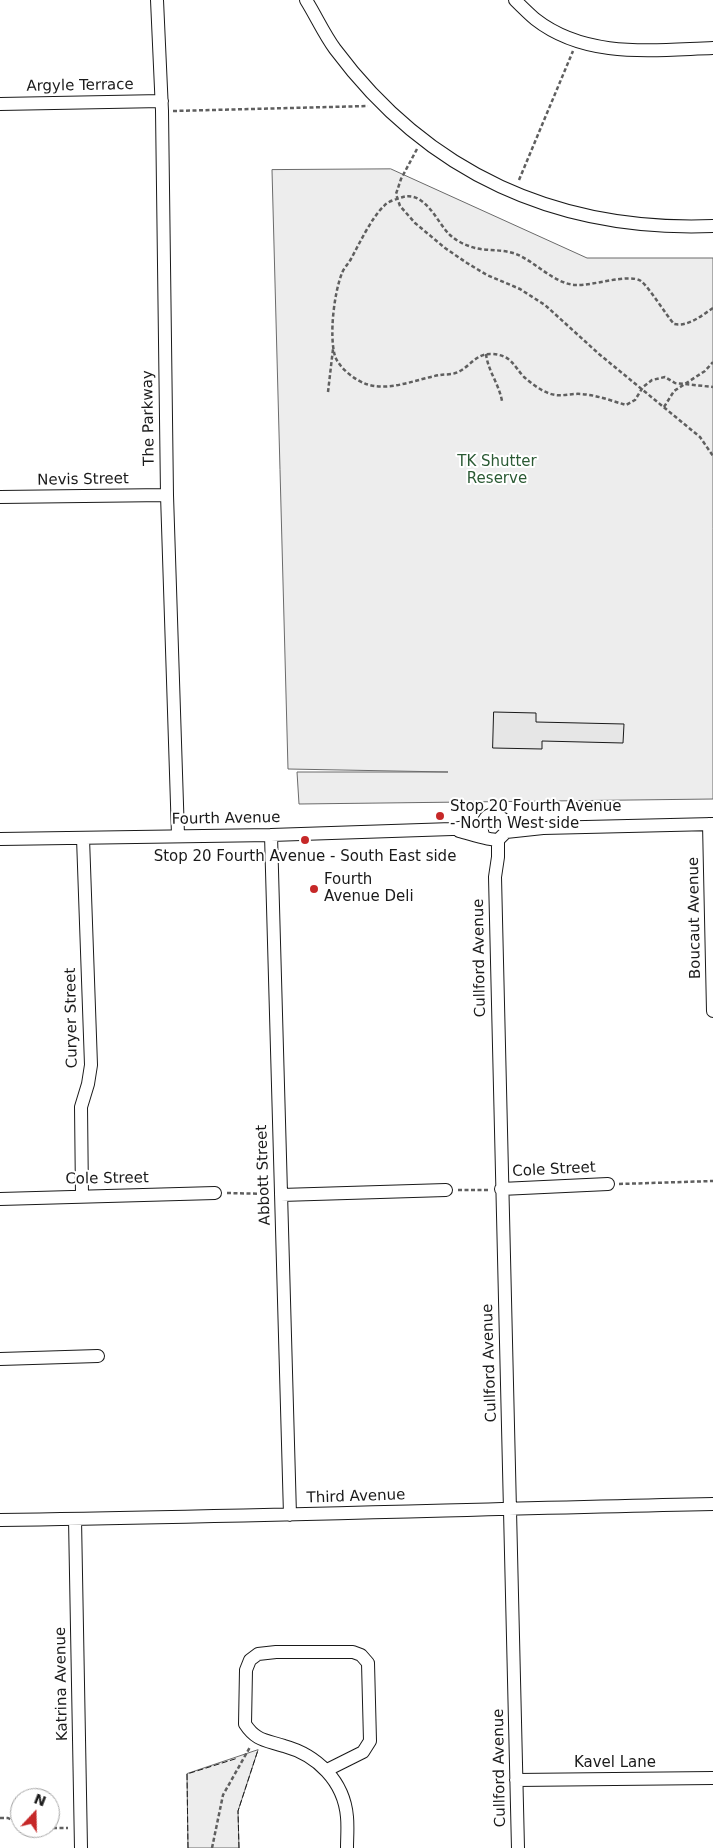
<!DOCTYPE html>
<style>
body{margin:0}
#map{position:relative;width:713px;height:1848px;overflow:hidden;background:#fff;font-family:"DejaVu Sans",sans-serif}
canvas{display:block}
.north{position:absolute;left:10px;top:1788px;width:50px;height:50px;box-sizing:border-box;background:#fff;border:1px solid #a3a3a3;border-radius:50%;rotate:21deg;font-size:14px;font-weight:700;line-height:20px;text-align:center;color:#1a1a1a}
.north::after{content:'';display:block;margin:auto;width:18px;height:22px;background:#c62828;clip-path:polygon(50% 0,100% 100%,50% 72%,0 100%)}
</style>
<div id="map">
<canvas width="713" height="1848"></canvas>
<div class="north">N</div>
</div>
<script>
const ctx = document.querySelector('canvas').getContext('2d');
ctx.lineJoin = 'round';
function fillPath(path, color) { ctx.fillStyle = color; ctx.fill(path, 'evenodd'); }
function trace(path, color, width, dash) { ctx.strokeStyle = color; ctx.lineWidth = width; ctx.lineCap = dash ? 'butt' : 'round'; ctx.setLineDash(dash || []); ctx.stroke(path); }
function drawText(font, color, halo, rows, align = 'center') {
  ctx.font = font + ' "DejaVu Sans",sans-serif'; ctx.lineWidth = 4; ctx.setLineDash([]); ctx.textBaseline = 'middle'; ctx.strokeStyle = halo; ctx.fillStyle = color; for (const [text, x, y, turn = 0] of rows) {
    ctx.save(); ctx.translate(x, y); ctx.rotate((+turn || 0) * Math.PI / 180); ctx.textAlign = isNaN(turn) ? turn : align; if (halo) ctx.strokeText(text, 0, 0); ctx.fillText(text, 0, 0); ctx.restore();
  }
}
const built = new Path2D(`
 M 391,169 L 587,258 L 713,258 L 713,799 L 299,804 L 297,772 L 448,772 L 288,769 L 272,170 Z
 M 258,1750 L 238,1811 L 239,1848 L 188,1848 L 187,1774 Z`);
fillPath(built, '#ededed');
trace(built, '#6a6a6a', 1);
const building = new Path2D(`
 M 494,712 L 536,713 L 536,722 L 624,724 L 623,743 L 542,741 L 542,749 L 493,748 Z`);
fillPath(building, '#e6e6e6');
trace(building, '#1a1a1a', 1);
const minor = new Path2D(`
 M 157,0 L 162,111 L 167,495 L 178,835
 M 306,0 C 316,16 324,34 335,49 C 428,174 558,232 713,226
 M 515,0 C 521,6 528,13 535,19 C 586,59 652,50 713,48
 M 0,104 L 162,101
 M 0,497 L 167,495
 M 709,824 L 713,1011
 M 459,831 C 471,834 488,840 498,840 L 506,832 L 505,821 C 503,819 501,817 499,816 C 486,809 478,826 484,837
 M 506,832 L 543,828 L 713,824
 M 271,835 L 290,1515
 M 0,839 L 271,835 L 452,829 L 481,825
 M 498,840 L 498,857 L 495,877 L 518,1848
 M 501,1189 L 608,1184
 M 281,1195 L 446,1190
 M 82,1196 L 81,1107 L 88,1084 L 91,1065 L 83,838
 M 0,1199 L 215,1193
 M 0,1359 L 98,1356
 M 75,1519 L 81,1848
 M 0,1520 C 238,1517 475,1509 713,1504
 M 327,1770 L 363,1752 L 370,1741 L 368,1663 L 361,1655 L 353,1652 L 276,1652 L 258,1654 L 250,1660 L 246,1670 L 245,1724 C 256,1741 266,1740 284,1746 C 317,1755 344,1781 347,1817 C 348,1827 347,1838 347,1848
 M 516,1780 L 713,1778`);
trace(minor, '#1a1a1a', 14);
trace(new Path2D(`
 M 173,111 L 368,106
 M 417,149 L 401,179 L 396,194 L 400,206 L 415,223 L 445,248 L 467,263 L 487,275 L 520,289 L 545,305 L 599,354 L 700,437 L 713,456
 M 519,180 L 573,51
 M 713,308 C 701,316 688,327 674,324 C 666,315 649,287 641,281 C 628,273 594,286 575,285 C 553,283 536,262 516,254 C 503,249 488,251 475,248 C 465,245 456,241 449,234 C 437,222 425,191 403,197 C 397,199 388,201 384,206 C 372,217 359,244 351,259 C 348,264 344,268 342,273 C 334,293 329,336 335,356 C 339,368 355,380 366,384 C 390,392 416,379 440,375 C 446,374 454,375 460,371 C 471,365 477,353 492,354 C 511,355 513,365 524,377 C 531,383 540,390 548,393 C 560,398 570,393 581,394 C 597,395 612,401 626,405 L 635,400 L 643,387 L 652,380 L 665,377 L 675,383 L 713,387
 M 486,354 C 488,371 499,384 502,401
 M 328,392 L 333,349
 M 664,407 L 674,391 L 705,371 L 713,362
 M 619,1184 L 713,1181
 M 458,1190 L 490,1190
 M 227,1193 L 269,1194
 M 0,1818 L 8,1818 L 20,1824
 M 27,1828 L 68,1828
 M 212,1848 L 223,1795 L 250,1747`), '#5f5f5f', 2.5, [4, 2.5]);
trace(minor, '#fff', 12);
trace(new Path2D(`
 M 188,1848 L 187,1774 L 238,1758
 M 239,1848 L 238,1811 L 258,1750`), '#1a1a1a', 1, [6, 2.5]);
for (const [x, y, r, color] of [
 [440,816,5,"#c62828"],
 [305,840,5,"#c62828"],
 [314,889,5,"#c62828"]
]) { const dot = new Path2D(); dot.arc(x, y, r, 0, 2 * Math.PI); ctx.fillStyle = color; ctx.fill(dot); trace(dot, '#fff', 2); }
drawText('15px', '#1a1a1a', '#fff', [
 ["Argyle Terrace",80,86,-1],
 ["The Parkway",149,418,-91],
 ["Nevis Street",83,480,-1],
 ["Fourth Avenue",226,819,-1],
 ["Boucaut Avenue",695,918,-91],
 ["Cullford Avenue",480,958,-91],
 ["Curyer Street",72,1018,-91],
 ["Cole Street",554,1170,-3],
 ["Abbott Street",264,1175,-92],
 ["Cole Street",107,1179,-1],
 ["Cullford Avenue",490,1363,-92],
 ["Third Avenue",356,1497,-2],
 ["Katrina Avenue",62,1684,-91],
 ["Kavel Lane",615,1763],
 ["Cullford Avenue",500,1768,-91]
]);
drawText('15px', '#2b5a34', '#fff', [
 ["TK Shutter",497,462],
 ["Reserve",497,479]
]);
drawText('15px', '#1a1a1a', '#fff', [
 ["Stop 20 Fourth Avenue",450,807],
 ["- North West side",450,824],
 ["Stop 20 Fourth Avenue - South East side",305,857,"center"],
 ["Fourth",324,880],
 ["Avenue Deli",324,897]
], 'left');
</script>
